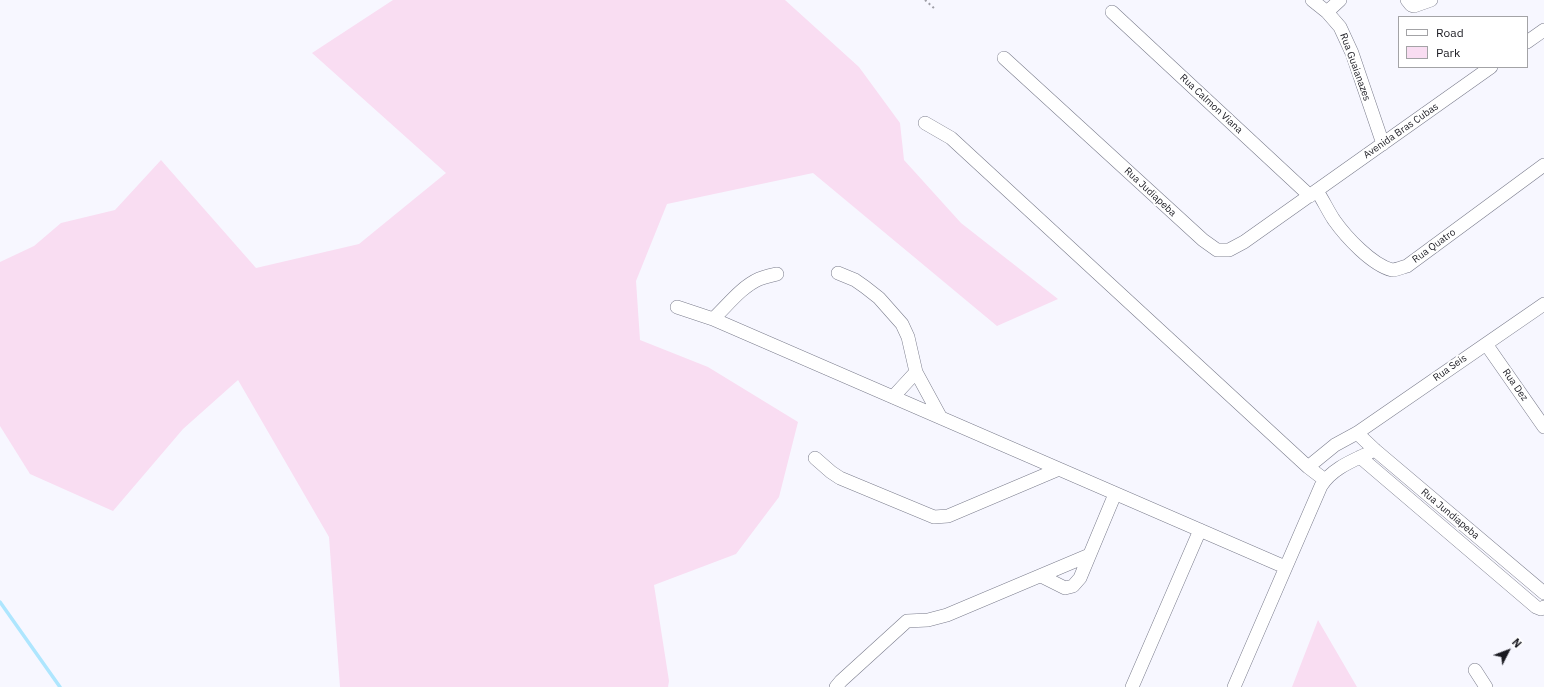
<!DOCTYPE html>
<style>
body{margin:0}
#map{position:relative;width:1544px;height:687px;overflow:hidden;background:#f7f7ff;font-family:"IBM Plex Sans",sans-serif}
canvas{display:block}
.legend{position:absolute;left:1398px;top:16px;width:130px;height:52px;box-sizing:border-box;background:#fff;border:1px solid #a3a3a6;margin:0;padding:5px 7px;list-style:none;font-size:12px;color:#1a1a21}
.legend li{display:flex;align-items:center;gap:8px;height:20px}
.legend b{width:20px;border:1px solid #a3a3a6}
.north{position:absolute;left:1488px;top:631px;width:40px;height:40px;-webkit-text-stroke:3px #fff;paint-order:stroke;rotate:48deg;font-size:11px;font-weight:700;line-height:16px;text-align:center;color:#1a1a21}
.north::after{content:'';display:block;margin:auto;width:14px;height:18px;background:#1a1a21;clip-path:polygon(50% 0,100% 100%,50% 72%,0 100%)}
</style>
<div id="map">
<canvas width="1544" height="687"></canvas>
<ul class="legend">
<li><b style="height:5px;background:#fff"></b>Road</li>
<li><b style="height:11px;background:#f9ddf2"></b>Park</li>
</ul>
<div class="north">N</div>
</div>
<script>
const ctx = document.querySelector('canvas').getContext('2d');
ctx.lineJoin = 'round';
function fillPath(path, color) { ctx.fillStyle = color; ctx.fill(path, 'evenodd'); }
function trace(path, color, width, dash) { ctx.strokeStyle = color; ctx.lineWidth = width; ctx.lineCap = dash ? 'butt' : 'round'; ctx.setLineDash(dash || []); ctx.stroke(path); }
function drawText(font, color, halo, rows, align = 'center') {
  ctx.font = font + ' "IBM Plex Sans",sans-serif'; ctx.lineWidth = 4; ctx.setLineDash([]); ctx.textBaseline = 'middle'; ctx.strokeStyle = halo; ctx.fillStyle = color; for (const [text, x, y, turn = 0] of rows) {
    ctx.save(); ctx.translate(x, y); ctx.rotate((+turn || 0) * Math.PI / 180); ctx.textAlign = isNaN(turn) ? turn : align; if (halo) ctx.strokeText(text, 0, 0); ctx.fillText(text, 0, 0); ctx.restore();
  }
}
fillPath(new Path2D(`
 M 393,0 L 785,0 L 859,67 L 900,123 L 904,160 L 961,223 L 1058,299 L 997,326 L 813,173 L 667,204 L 636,281 L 640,340 L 708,367 L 798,422 L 779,497 L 736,554 L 654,585 L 669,681 L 668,687 L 340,687 L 329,537 L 238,380 L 183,429 L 113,511 L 30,474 L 0,426 L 0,262 L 34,246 L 61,223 L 115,210 L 161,160 L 256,268 L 359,244 L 446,173 L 312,53 Z
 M 1318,620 L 1357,687 L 1292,687 Z`), '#f9ddf2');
trace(new Path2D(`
 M 0,602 L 60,687`), '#aee6fe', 3.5);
const street = new Path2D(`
 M 1312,0 L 1327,12 L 1340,27 L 1352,53 L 1383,144
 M 1407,0 L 1411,5 L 1414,6 L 1431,0
 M 1112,12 L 1310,196
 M 1327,12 L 1340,0
 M 1527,42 L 1544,30
 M 1004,58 L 1203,240 L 1217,250 L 1229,250 L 1244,242 L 1491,67
 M 925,123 L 951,138 L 1308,467 L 1325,480
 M 1317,191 C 1323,200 1328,211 1334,220 C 1346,237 1372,265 1392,270 C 1396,270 1403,267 1407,266 L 1544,165
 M 838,273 L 855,280 L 865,287 L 879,298 L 902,324 L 908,337 L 916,372 L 941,418
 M 677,307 L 713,319 L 1285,567
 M 713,319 C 727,306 741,287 759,279 C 765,277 771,275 777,274
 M 1486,344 L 1544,427
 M 893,397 L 916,372
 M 1357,433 L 1375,450 L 1544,593
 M 1360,457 L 1536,607 L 1541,609 L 1544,607
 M 815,458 L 831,472 L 840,478 L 934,517 L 948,516 L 1059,469
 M 1308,467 L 1335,445 L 1357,433 L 1544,304
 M 1041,576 L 1065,588 L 1073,586 L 1080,578 L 1115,494
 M 1475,670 L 1486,687
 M 836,687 L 841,681 L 907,621 L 928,620 L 947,615 L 1087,556
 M 1132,687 L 1200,530
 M 1234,687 L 1321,486 C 1333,467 1355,460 1375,450`);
trace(street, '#7a7c8c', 14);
trace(new Path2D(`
 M 925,0 L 935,9`), '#9e9ea6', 2, [2, 3]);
trace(street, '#fff', 13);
drawText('10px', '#1a1a21', '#fff', [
 ["Rua Guaianazes",1355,67,70],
 ["Rua Calmon Viana",1211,104,43],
 ["Avenida Bras Cubas",1401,131,-35],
 ["Rua Judiapeba",1150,192,43],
 ["Rua Quatro",1434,246,-36],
 ["Rua Seis",1450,368,-35],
 ["Rua Dez",1515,385,55],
 ["Rua Jundiapeba",1450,514,40]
]);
</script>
